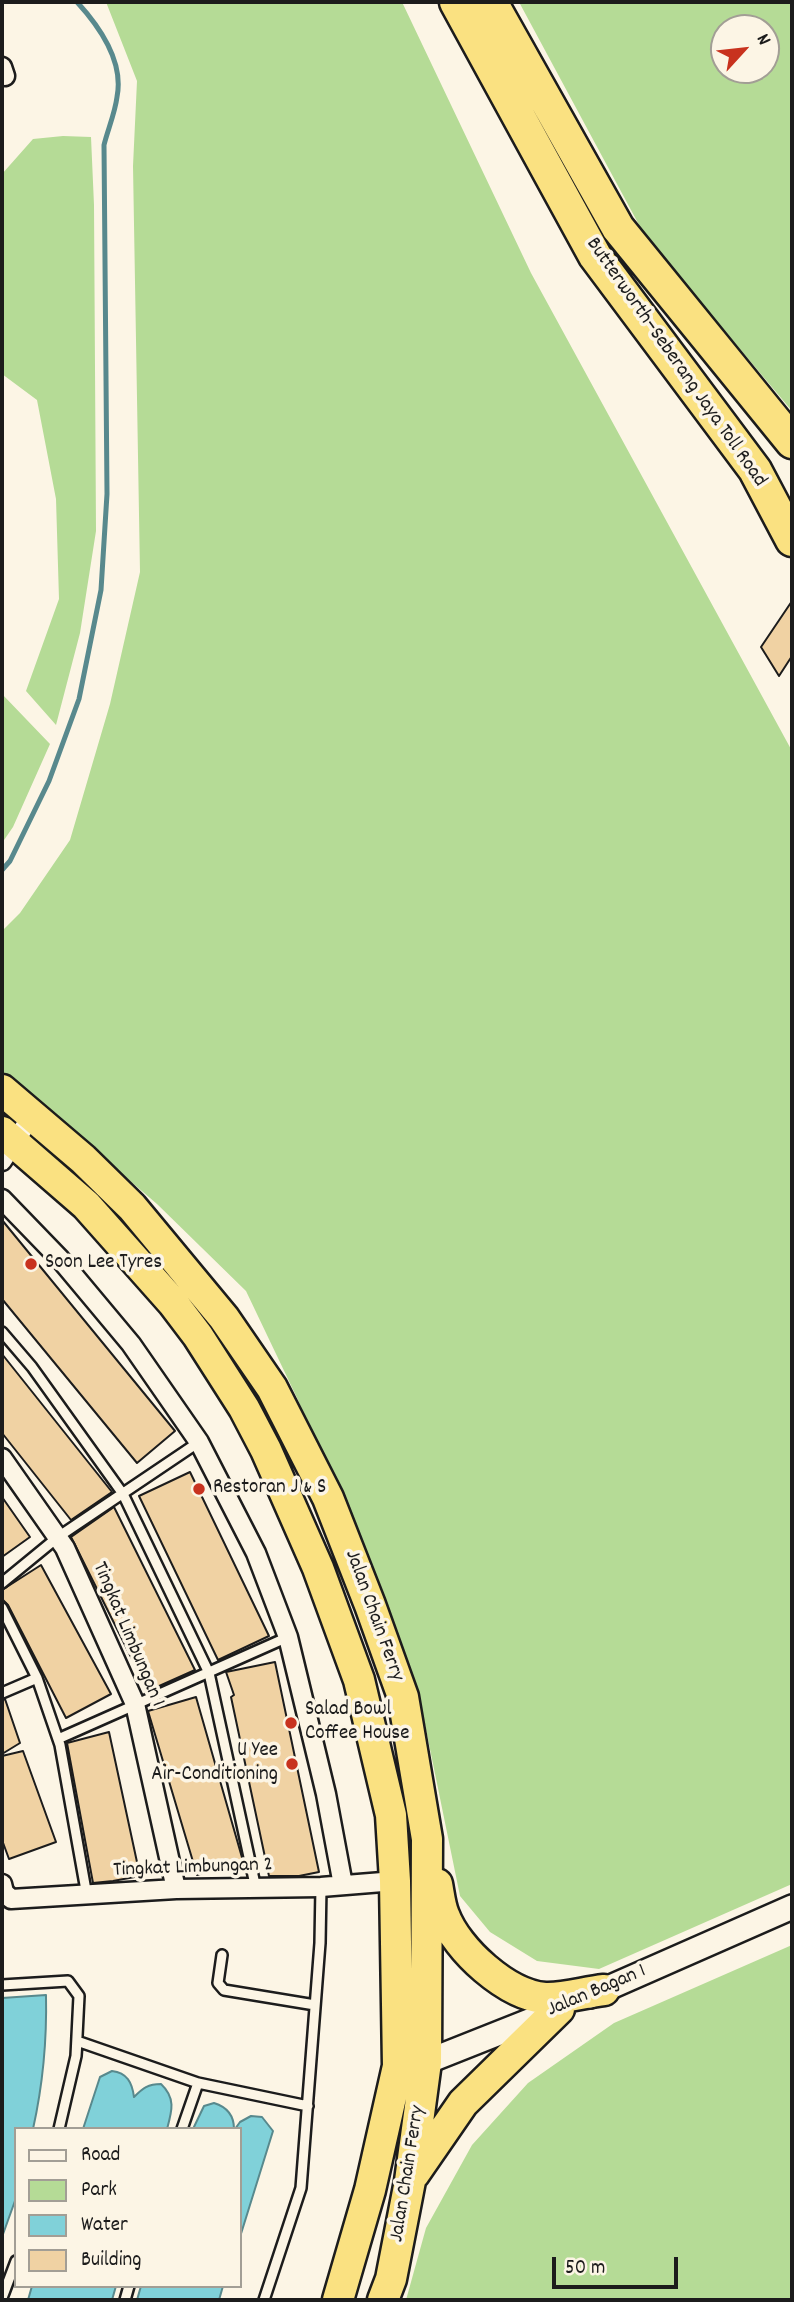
<!DOCTYPE html>
<meta charset="utf-8">
<style>
body{margin:0}
#map{position:relative;width:794px;height:2302px;overflow:hidden;background:#fcf5e5;font-family:Dekko,sans-serif}
canvas{display:block}
.frame{position:absolute;inset:0;border:4px solid #1c1c1c;pointer-events:none}
.legend{position:absolute;left:14px;top:2127px;width:228px;height:161px;box-sizing:border-box;background:#fcf5e5;border:2px solid #a29e95;margin:0;padding:9px 12px;list-style:none;font-size:21px;color:#1c1c1c}
.legend li{display:flex;align-items:center;gap:14px;height:35px}
.legend b{width:35px;border:2px solid #a29e95}
.north{position:absolute;left:710px;top:14px;width:70px;height:70px;box-sizing:border-box;background:#fcf5e5;border:2px solid #a29e95;border-radius:50%;rotate:63deg;font-size:19px;font-weight:700;line-height:28px;text-align:center;color:#1c1c1c}
.north::after{content:'';display:block;margin:auto;width:24px;height:32px;background:#c8321e;clip-path:polygon(50% 0,100% 100%,50% 72%,0 100%)}
.scale{position:absolute;left:552px;top:2257px;width:126px;height:32px;box-sizing:border-box;border:4px solid #1c1c1c;border-top:0;padding-left:9px;font-size:21px;line-height:24px;white-space:nowrap;color:#1c1c1c;-webkit-text-stroke:5px #fcf5e5;paint-order:stroke}
</style>
<div id="map">
<canvas width="794" height="2302"></canvas>
<div class="frame"></div>
<ul class="legend">
<li><b style="height:9px;background:#fcf5e5"></b>Road</li>
<li><b style="height:19px;background:#b5db96"></b>Park</li>
<li><b style="height:19px;background:#80d1d9"></b>Water</li>
<li><b style="height:19px;background:#f0d2a3"></b>Building</li>
</ul>
<div class="north">N</div>
<div class="scale">50 m</div>
</div>
<script>
const ctx = document.querySelector('canvas').getContext('2d');
ctx.lineJoin = 'round';
function fillPath(path, color) { ctx.fillStyle = color; ctx.fill(path, 'evenodd'); }
function trace(path, color, width, dash) { ctx.strokeStyle = color; ctx.lineWidth = width; ctx.lineCap = dash ? 'butt' : 'round'; ctx.setLineDash(dash || []); ctx.stroke(path); }
function drawText(font, color, halo, rows, align = 'center') {
  ctx.font = font + ' Dekko,sans-serif'; ctx.lineWidth = 7; ctx.setLineDash([]); ctx.textBaseline = 'middle'; ctx.strokeStyle = halo; ctx.fillStyle = color; for (const [text, x, y, turn = 0] of rows) {
    ctx.save(); ctx.translate(x, y); ctx.rotate((+turn || 0) * Math.PI / 180); ctx.textAlign = isNaN(turn) ? turn : align; if (halo) ctx.strokeText(text, 0, 0); ctx.fillText(text, 0, 0); ctx.restore();
  }
}
fillPath(new Path2D(`
 M 106,2 L 402,2 L 531,273 L 792,751 L 792,1884 L 599,1969 L 537,1961 L 490,1932 L 460,1896 L 422,1710 L 298,1400 L 246,1291 L 157,1204 L 2,1071 L 2,931 L 20,913 L 70,840 L 110,704 L 140,572 L 133,166 L 137,81 Z
 M 519,2 L 792,2 L 792,411 L 645,236 ZM 724,28 L 766,28 L 766,70 L 724,70 Z
 M 63,136 L 91,137 L 94,205 L 96,531 L 80,633 L 56,725 L 26,691 L 59,599 L 56,499 L 37,400 L 2,374 L 2,174 L 33,139 Z
 M 2,694 L 50,744 L 13,827 L 2,843 Z
 M 792,1945 L 792,2300 L 406,2300 L 426,2228 L 472,2145 L 528,2083 L 614,2023 Z`), '#b5db96');
const water = new Path2D(`
 M 46,1995 C 47,2041 43,2084 33,2129 L 16,2129 L 16,2198 L 2,2237 L 2,1998 Z
 M 112,2071 C 127,2073 132,2082 134,2097 C 143,2088 148,2084 161,2084 C 176,2098 172,2111 167,2129 L 83,2129 L 100,2077 Z
 M 214,2103 C 227,2107 234,2115 234,2129 L 193,2129 L 204,2106 Z
 M 251,2116 L 262,2117 L 273,2131 L 240,2237 L 240,2129 L 235,2129 L 240,2122 Z
 M 32,2286 L 116,2286 L 112,2300 L 28,2300 Z
 M 141,2286 L 223,2286 L 219,2300 L 137,2300 Z`);
fillPath(water, '#80d1d9');
trace(water, '#58898d', 2);
trace(new Path2D(`
 M 2,870 L 10,861 L 49,781 L 79,699 L 101,590 L 107,494 L 104,145 C 108,129 115,113 117,97 C 124,62 99,26 77,2`), '#58898d', 5);
const building = new Path2D(`
 M 792,601 L 792,656 L 779,676 L 761,647 Z
 M 2,1220 L 175,1431 L 137,1463 L 2,1299 Z
 M 2,1354 L 112,1492 L 71,1520 L 2,1433 Z
 M 190,1472 L 269,1636 L 218,1660 L 139,1496 Z
 M 2,1497 L 30,1537 L 2,1557 Z
 M 114,1507 L 195,1670 L 148,1691 L 71,1537 Z
 M 41,1565 L 111,1694 L 66,1718 L 8,1605 L 2,1599 L 2,1590 Z
 M 275,1662 L 319,1872 L 299,1876 L 269,1876 L 231,1697 L 234,1695 L 226,1672 Z
 M 196,1697 L 243,1861 L 197,1875 L 148,1711 Z
 M 5,1699 L 20,1743 L 2,1754 L 2,1700 Z
 M 109,1732 L 140,1876 L 113,1881 L 93,1883 L 67,1743 Z
 M 23,1751 L 56,1842 L 9,1859 L 2,1840 L 2,1756 Z`);
fillPath(building, '#f0d2a3');
trace(building, '#1c1c1c', 2);
const service = new Path2D(`
 M 2,1332 L 32,1367 L 123,1494 L 209,1673 L 256,1889
 M 2,1583 L 58,1537 L 199,1442
 M 2,1608 L 37,1678 L 60,1745 L 87,1896
 M 2,1693 L 37,1678
 M 58,1739 L 288,1637
 M 222,1955 L 218,1983 L 224,1990 L 315,2005
 M 2,1985 L 68,1981 L 79,1996 L 76,2056 L 59,2129
 M 76,2056 L 77,2041 L 198,2083 L 308,2106
 M 182,2129 L 198,2083
 M 2,2298 L 16,2261
 M 125,2300 L 129,2286
 M 264,2300 L 301,2188 L 320,1943 L 321,1887`);
const minor = new Path2D(`
 M 2,67 L 5,76
 M 2,1161 L 31,1117
 M 2,1199 L 60,1259 L 131,1344 L 199,1442 L 256,1553 L 288,1637 L 326,1794 L 343,1885
 M 2,1458 L 65,1548 L 135,1704 L 176,1889
 M 2,1884 L 4,1892 L 11,1899 L 176,1889 L 321,1887 L 395,1881`);
const tertiary = new Path2D(`
 M 590,1996 L 792,1907
 M 414,2063 L 426,2062 L 552,2012`);
const trunk = new Path2D(`
 M 2,1090 L 83,1159 L 132,1207 L 224,1318 L 272,1388 L 328,1498 L 370,1605 L 403,1697 L 427,1839 L 426,2062 L 410,2181 L 391,2279 L 383,2300
 M 2,1132 L 86,1205 L 173,1303 L 198,1336 L 244,1408 L 266,1450 L 318,1568 L 359,1680 L 391,1815 L 395,1881 L 398,2066 L 370,2190 L 338,2300
 M 437,1884 C 439,1894 440,1906 444,1915 C 457,1950 507,1995 545,1998 C 563,1999 585,1992 604,1990
 M 414,2174 L 463,2103 L 559,2009`);
const motorway = new Path2D(`
 M 456,2 L 595,256 L 755,470 L 792,540
 M 491,2 L 618,228 L 792,442`);
trace(service, '#1c1c1c', 14);
trace(minor, '#1c1c1c', 23);
trace(tertiary, '#1c1c1c', 28);
trace(trunk, '#1c1c1c', 35);
trace(motorway, '#1c1c1c', 37);
trace(service, '#fcf5e5', 9);
trace(minor, '#fcf5e5', 18);
trace(tertiary, '#fcf5e5', 23);
trace(trunk, '#fae181', 30);
trace(motorway, '#fae181', 32);
for (const [x, y, r, color] of [
 [31,1264,7,"#c8321e"],
 [199,1489,7,"#c8321e"],
 [291,1723,7,"#c8321e"],
 [292,1764,7,"#c8321e"]
]) { const dot = new Path2D(); dot.arc(x, y, r, 0, 2 * Math.PI); ctx.fillStyle = color; ctx.fill(dot); trace(dot, '#fcf5e5', 2.5); }
drawText('21px', '#1c1c1c', '#fcf5e5', [
 ["Butterworth–Seberang Jaya Toll Road",675,363,55],
 ["Jalan Chain Ferry",373,1616,70],
 ["Tingkat Limbungan 1",127,1635,67],
 ["Tingkat Limbungan 2",193,1869,-2],
 ["Jalan Bagan 1",597,1992,-23],
 ["Jalan Chain Ferry",409,2174,-81]
]);
drawText('21px', '#1c1c1c', '#fcf5e5', [
 ["Soon Lee Tyres",45,1264],
 ["Restoran J & S",213,1489],
 ["Salad Bowl",305,1711],
 ["Coffee House",305,1735],
 ["U Yee",278,1752,"right"],
 ["Air-Conditioning",278,1776,"right"]
], 'left');
</script>
